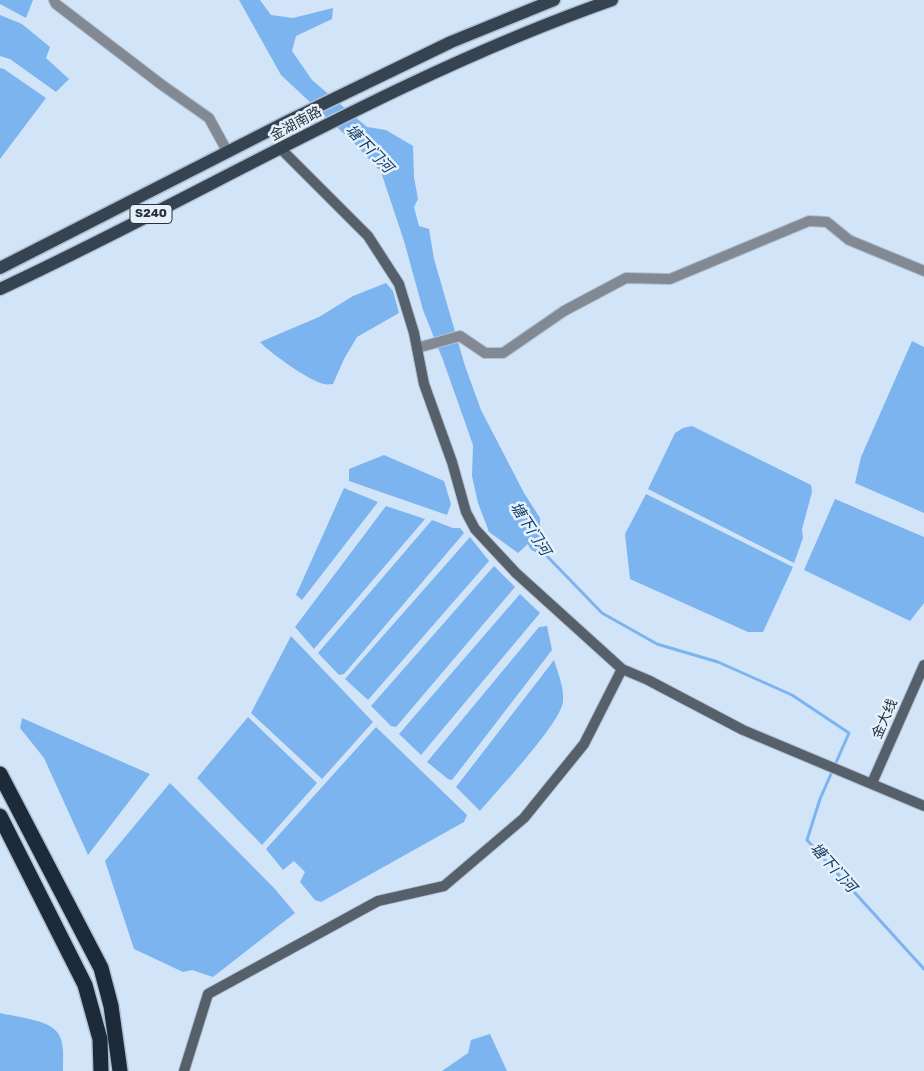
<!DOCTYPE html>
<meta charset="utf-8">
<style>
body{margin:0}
canvas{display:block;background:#d2e4f8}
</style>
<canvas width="924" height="1071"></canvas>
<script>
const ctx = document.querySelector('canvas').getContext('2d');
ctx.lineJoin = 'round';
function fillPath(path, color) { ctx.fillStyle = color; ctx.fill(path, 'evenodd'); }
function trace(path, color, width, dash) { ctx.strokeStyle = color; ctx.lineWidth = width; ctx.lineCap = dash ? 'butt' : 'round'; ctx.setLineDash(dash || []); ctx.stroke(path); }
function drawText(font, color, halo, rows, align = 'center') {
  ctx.font = font + ' Rubik,"Noto Sans SC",sans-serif'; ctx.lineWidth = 5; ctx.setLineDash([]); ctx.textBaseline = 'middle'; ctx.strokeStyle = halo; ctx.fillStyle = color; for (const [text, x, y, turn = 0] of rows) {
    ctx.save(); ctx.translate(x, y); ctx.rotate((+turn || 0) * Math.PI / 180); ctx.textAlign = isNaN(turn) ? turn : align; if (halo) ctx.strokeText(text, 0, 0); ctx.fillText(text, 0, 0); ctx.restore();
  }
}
fillPath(new Path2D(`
 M 0,0 L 33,0 L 26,18 L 0,4 Z
 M 239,0 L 260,0 L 271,15 L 293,18 L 333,8 L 332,19 L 296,36 L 292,51 L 312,80 L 367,127 L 386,130 L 413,146 L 414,177 L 418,199 L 414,207 L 419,226 L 429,229 L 434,259 L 465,366 L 481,410 L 524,493 L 540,518 L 540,533 L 518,553 L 489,532 L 478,503 L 472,476 L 473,445 L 443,360 L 423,310 L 404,241 L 381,172 L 355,144 L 281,75 Z
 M 0,15 L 22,24 L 50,47 L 46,58 L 69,79 L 56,92 L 10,59 L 0,56 Z
 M 0,68 L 4,69 L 46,98 L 0,159 Z
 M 386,283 L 393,291 L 399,313 L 357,337 L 344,359 L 333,384 C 330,384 327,385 324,384 C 311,382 270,353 260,342 L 319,317 L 353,296 Z
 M 912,341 L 924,347 L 924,513 L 855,483 L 861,457 Z
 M 692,426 L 811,485 L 812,492 L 802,529 L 803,538 L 794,563 L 648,489 L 675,433 L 683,428 Z
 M 384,455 L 444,481 L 451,504 L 447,515 L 349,481 L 349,469 Z
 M 344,488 L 378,502 L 302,600 L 296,595 Z
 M 646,494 L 793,567 L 763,632 L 748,632 L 630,579 L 625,534 Z
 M 835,499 L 924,537 L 924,603 L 910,621 L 804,570 Z
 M 386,506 L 425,519 L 314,649 L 295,627 Z
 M 432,520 L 453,528 L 460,528 L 464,533 L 344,674 L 339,675 L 318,653 Z
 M 470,537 L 489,561 L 368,700 L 345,679 Z
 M 494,566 L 515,587 L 396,727 L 391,726 L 371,706 Z
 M 520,594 L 540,613 L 421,755 L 399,734 Z
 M 547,626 L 552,650 L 452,780 L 448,779 L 427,762 L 539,627 Z
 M 291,636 L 373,722 L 322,779 L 251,713 Z
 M 554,660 C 558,673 564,687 563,701 C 562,722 496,792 480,811 L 456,787 Z
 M 248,717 L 317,783 L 262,845 L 197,778 Z
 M 22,718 L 150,774 L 88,855 L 44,758 L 20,728 Z
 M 376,727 L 467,815 L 464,822 L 321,902 L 315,900 L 300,882 L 305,872 L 294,861 L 283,870 L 266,849 Z
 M 170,783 L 275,889 L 295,913 L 213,977 L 192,970 L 183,972 L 134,949 L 105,861 Z
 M 0,1013 C 15,1017 47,1019 57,1032 C 65,1041 63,1059 63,1071 L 0,1071 Z
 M 490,1034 L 507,1071 L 442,1071 L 468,1053 L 471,1040 Z`), '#7cb4ef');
trace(new Path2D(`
 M 538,543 L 543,552 L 602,613 L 657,644 L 718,662 L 792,695 L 849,733 L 820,799 L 807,840 L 924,969`), '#7cb4ef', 3);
trace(new Path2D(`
 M 523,515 L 538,543`), '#7cb4ef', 19);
const street = new Path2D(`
 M 54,0 L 56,4 L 162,85 L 209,118 L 227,151
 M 417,348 L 460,336 L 485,353 L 503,353 L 564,311 L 626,278 L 670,279 L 809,221 L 827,222 L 849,240 L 924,271`);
const secondary = new Path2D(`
 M 281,149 L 368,236 L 399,284 L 414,333 L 424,384 L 452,462 L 466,512 L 475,529 L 516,573 L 622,669 L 648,680 L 743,730 L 924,806
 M 872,783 L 924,665
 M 184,1071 L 208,994 L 378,901 L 444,886 L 524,818 L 584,744 L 622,669`);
const primary = new Path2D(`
 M 0,268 L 288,121 L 451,42 L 554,0
 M 0,289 C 204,194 398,75 612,0`);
const highway = new Path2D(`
 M 0,774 L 101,968 L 111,1006 L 120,1071
 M 0,816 L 85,985 L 100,1039 L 101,1071`);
trace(street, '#b0c0d2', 12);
trace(secondary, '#b0c0d2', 12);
trace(primary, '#b0c0d2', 15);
trace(highway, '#b0c0d2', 18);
trace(street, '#828992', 10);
trace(secondary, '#55606b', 10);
trace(primary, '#364350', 12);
trace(highway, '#1c2a39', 15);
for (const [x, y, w] of [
 [151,214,42]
]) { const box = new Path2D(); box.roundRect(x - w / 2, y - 9.5, w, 19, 4); ctx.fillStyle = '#e5f1fd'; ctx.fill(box); trace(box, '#293038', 1); }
drawText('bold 12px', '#293038', null, [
 ["S240",151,214]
]);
drawText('14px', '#293038', '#e5f1fd', [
 ["金湖南路",296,124,-28],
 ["金大线",885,719,-66]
]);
drawText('italic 15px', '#123b61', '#e5f1fd', [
 ["塘下门河",369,149,46],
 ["塘下门河",530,529,57],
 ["塘下门河",833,868,48]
]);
</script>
